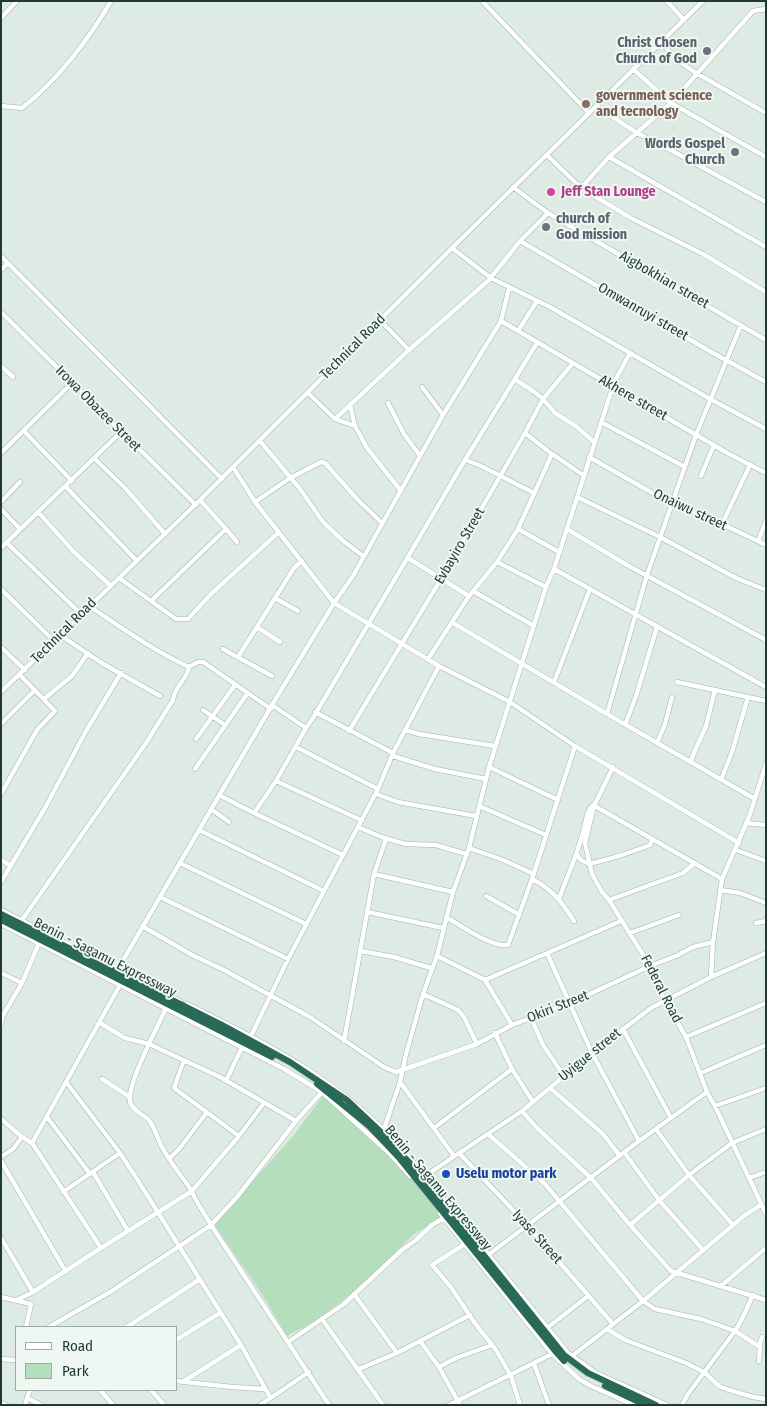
<!DOCTYPE html>
<style>
body{margin:0}
#map{position:relative;width:767px;height:1406px;overflow:hidden;background:#deebe4;font-family:"Fira Sans Condensed",sans-serif}
canvas{display:block}
.frame{position:absolute;inset:0;border:2px solid #1f3b31;pointer-events:none}
.legend{position:absolute;left:15px;top:1326px;width:162px;height:65px;box-sizing:border-box;background:#eff7f2;border:1px solid #9caca5;margin:0;padding:6px 9px;list-style:none;font-size:15px;color:#1f3b31}
.legend li{display:flex;align-items:center;gap:10px;height:25px}
.legend b{width:25px;border:1px solid #9caca5}
</style>
<div id="map">
<canvas width="767" height="1406"></canvas>
<div class="frame"></div>
<ul class="legend">
<li><b style="height:6px;background:#fff"></b>Road</li>
<li><b style="height:14px;background:#b5debd"></b>Park</li>
</ul>
</div>
<script>
const ctx = document.querySelector('canvas').getContext('2d');
ctx.lineJoin = 'round';
function fillPath(path, color) { ctx.fillStyle = color; ctx.fill(path, 'evenodd'); }
function trace(path, color, width, dash) { ctx.strokeStyle = color; ctx.lineWidth = width; ctx.lineCap = dash ? 'butt' : 'round'; ctx.setLineDash(dash || []); ctx.stroke(path); }
function drawText(font, color, halo, rows, align = 'center') {
  ctx.font = font + ' "Fira Sans Condensed",sans-serif'; ctx.lineWidth = 4; ctx.setLineDash([]); ctx.textBaseline = 'middle'; ctx.strokeStyle = halo; ctx.fillStyle = color; for (const [text, x, y, turn = 0] of rows) {
    ctx.save(); ctx.translate(x, y); ctx.rotate((+turn || 0) * Math.PI / 180); ctx.textAlign = isNaN(turn) ? turn : align; if (halo) ctx.strokeText(text, 0, 0); ctx.fillText(text, 0, 0); ctx.restore();
  }
}
fillPath(new Path2D(`
 M 325,1093 L 365,1126 L 411,1173 L 444,1215 L 412,1236 L 367,1280 L 345,1299 L 313,1322 L 287,1336 L 263,1296 L 214,1224 L 293,1136 Z`), '#b5debd');
const minor = new Path2D(`
 M 482,1 L 589,113
 M 667,1 L 684,20
 M 1,18 L 17,1
 M 660,42 L 680,62 L 696,73 L 766,113
 M 633,69 L 671,103 L 766,157
 M 1,106 L 22,108 C 57,81 89,39 111,1
 M 596,106 L 637,133 L 676,153 L 766,202
 M 547,155 L 581,188 L 631,218 L 703,254 L 766,292
 M 609,157 L 766,247
 M 513,187 L 548,213 L 766,340
 M 581,188 L 609,157 L 671,103 L 753,11 L 766,9
 M 520,241 L 713,353 L 766,382
 M 452,248 L 491,278 L 550,307 L 710,399 L 766,429
 M 1,256 L 222,479
 M 1,270 L 8,263
 M 1,312 L 196,505
 M 380,320 L 409,350
 M 501,321 L 729,454 L 766,473
 M 518,331 L 537,301
 M 1,366 L 13,377
 M 516,380 L 533,391 L 543,399 L 555,413 L 577,427 L 594,442
 M 612,386 L 630,353
 M 422,387 L 443,415
 M 308,393 L 335,419
 M 388,403 L 404,434 L 420,456
 M 350,405 L 335,419 L 355,426
 M 601,422 L 685,467
 M 24,431 L 72,481
 M 525,433 L 548,451 L 583,475
 M 260,441 L 300,489 L 323,522 L 342,540 L 363,556
 M 1,453 L 72,383
 M 589,457 L 672,504 L 722,524 L 766,545
 M 95,459 L 126,489 L 165,534
 M 465,460 L 479,465 L 534,493
 M 233,467 L 255,502 L 334,603 L 439,666
 M 701,476 L 714,445
 M 66,487 L 137,561
 M 401,491 L 367,448 L 355,426 L 350,405 L 409,350 L 489,280 L 520,241 L 548,213
 M 577,497 L 660,537 L 736,578 L 766,590
 M 1,502 L 20,482
 M 255,502 L 290,478 L 321,462 L 325,463 L 358,500 L 382,523
 M 1,509 L 20,529
 M 39,513 L 74,552 L 111,586
 M 722,524 L 750,465
 M 226,529 L 237,542
 M 518,529 L 559,552
 M 567,529 L 627,565 L 766,640
 M 758,541 L 766,521
 M 7,543 L 81,614
 M 1,548 L 121,432
 M 408,558 L 469,596
 M 497,562 L 546,587
 M 554,569 L 766,687
 M 119,578 L 176,619 L 188,619 L 211,594 L 279,532
 M 1,589 L 54,641
 M 473,591 L 534,626
 M 275,598 L 298,611
 M 151,601 L 226,529 L 200,500
 M 89,606 C 122,628 154,651 189,667 L 198,662 L 203,662 L 271,709
 M 453,623 L 607,714 L 755,799
 M 257,627 L 280,642
 M 60,635 L 100,662 L 160,696
 M 1,647 L 25,670
 M 223,649 L 272,676
 M 238,657 L 294,568 L 302,561
 M 428,659 L 469,596 L 497,562 L 518,529 L 552,454
 M 554,682 L 590,589
 M 677,682 L 766,701
 M 1,692 L 200,500 L 452,248 L 703,1
 M 44,699 L 72,676 L 88,653
 M 272,705 L 306,728
 M 203,710 L 225,725
 M 315,712 L 393,753
 M 607,714 L 647,575 L 696,435 L 741,325
 M 1,724 L 35,690
 M 625,725 L 636,696 L 657,627
 M 406,730 L 419,734 L 495,746
 M 349,731 L 441,579 L 525,433 L 543,399 L 573,363
 M 196,739 L 235,685
 M 657,743 L 665,724 L 672,697
 M 296,747 L 378,789
 M 393,756 L 435,769 L 486,779
 M 690,762 L 706,726 L 715,690
 M 489,767 L 558,800
 M 613,767 L 594,806 L 585,843 L 592,874 L 602,892 L 609,900 L 650,966 L 665,1001 L 686,1037 L 707,1092 L 715,1106 L 766,1214
 M 195,769 L 247,694
 M 721,780 L 732,752 L 748,697
 M 276,781 L 361,820
 M 1,794 L 37,730 L 55,711 L 20,675
 M 376,794 L 398,802 L 476,816
 M 219,795 L 254,813 L 343,855
 M 593,805 L 722,879
 M 479,806 L 546,835
 M 211,809 L 229,822
 M 254,813 L 276,781 L 306,728 L 313,718 L 465,460 L 537,343
 M 746,823 L 766,825
 M 358,827 L 384,838 L 406,844 L 436,845 L 466,854
 M 199,830 L 324,891
 M 469,848 L 503,860 L 534,874
 M 736,850 L 766,861
 M 577,855 L 581,860 L 589,864 C 610,859 630,853 650,845 L 652,840
 M 1,860 L 11,866
 M 180,863 L 306,924
 M 374,874 L 453,892
 M 532,879 C 552,889 562,902 574,921
 M 1,882 L 45,808 L 86,731 L 121,673
 M 720,890 L 740,893 L 766,903
 M 486,896 L 518,914
 M 160,897 L 288,959
 M 559,899 C 568,873 580,850 585,824 C 587,816 588,808 595,803
 M 609,900 L 683,873 L 695,863
 M 1,910 L 180,1001
 M 368,912 L 443,928
 M 446,917 C 460,925 492,948 508,945 L 532,879 L 575,746
 M 22,920 L 146,743 L 173,700 C 174,687 187,680 189,667
 M 756,923 L 766,921
 M 1,924 L 284,1069 L 322,1092 L 389,1153 L 410,1176
 M 142,926 L 194,956 L 222,969 L 310,1017 L 384,1067 L 396,1072 L 477,1044 L 512,1025 L 570,1003 L 650,966 L 676,956 L 693,947 L 713,942
 M 630,933 L 679,915
 M 361,951 L 394,957 L 431,968
 M 547,953 L 592,1053 L 639,1141
 M 437,956 L 485,980 L 512,1025
 M 118,969 L 272,705 L 334,603 L 353,576 L 443,415 L 501,321 L 509,288
 M 1,973 L 22,983
 M 711,977 L 713,942 L 722,879 L 749,817 L 766,764
 M 485,980 L 621,921
 M 423,994 L 458,1010 L 464,1017 L 477,1044
 M 187,1004 C 274,1047 345,1083 410,1158 L 568,1353 L 596,1373 L 667,1405
 M 166,1008 C 158,1026 127,1084 130,1101 C 131,1109 142,1114 148,1119 C 155,1127 157,1138 162,1147 C 170,1162 182,1177 192,1191 C 193,1198 207,1217 211,1225 L 329,1405
 M 531,1018 L 543,1045 L 564,1076
 M 100,1023 L 125,1038 L 149,1044 L 220,1077 L 296,1121
 M 1,1025 L 2,1017 L 22,983 L 39,943
 M 623,1029 L 671,1118
 M 495,1033 L 512,1069 L 533,1102
 M 686,1037 L 766,1003
 M 250,1038 L 288,959 L 378,789 L 393,753 L 439,666 L 510,702 L 575,746 L 739,843
 M 344,1041 L 374,874 L 386,839
 M 184,1060 L 174,1088 L 239,1136
 M 701,1073 L 766,1045
 M 102,1079 L 130,1097
 M 226,1081 L 242,1047
 M 66,1082 L 120,1153 L 137,1179 L 241,1345 L 270,1397
 M 400,1082 L 454,1156
 M 550,1088 L 603,1134 L 620,1156
 M 715,1106 L 766,1088
 M 522,1111 L 537,1128 L 591,1178 L 630,1225 L 671,1271 L 766,1300
 M 47,1117 L 90,1174
 M 1,1119 L 22,1137 L 32,1143 L 101,1248 L 33,1292
 M 434,1128 L 512,1069
 M 384,1129 L 400,1082 L 406,1054 L 423,994 L 437,956 L 453,892 L 469,848 L 489,767 L 546,587 L 554,569 L 613,386
 M 656,1129 L 689,1175 L 733,1225
 M 488,1134 L 545,1184 L 643,1301 L 655,1309 L 701,1319 L 735,1331 L 760,1347 L 759,1361
 M 32,1143 L 120,985
 M 624,1152 L 659,1200 L 703,1250
 M 459,1153 L 528,1226 L 613,1324
 M 1,1157 L 13,1149 L 22,1137
 M 170,1158 L 180,1148 L 207,1112
 M 1,1161 L 66,1272
 M 93,1172 L 128,1231
 M 425,1176 L 522,1111 L 592,1053 L 651,1008 L 711,977 L 766,953
 M 749,1178 L 766,1172
 M 63,1192 L 120,1153
 M 440,1213 L 552,1354 L 579,1379 L 591,1386 L 634,1405
 M 630,1225 L 689,1175 L 732,1143 L 766,1129
 M 1,1238 L 33,1292 L 17,1300
 M 465,1244 L 432,1265 L 450,1286 L 474,1322 L 496,1350 L 511,1376 L 520,1405
 M 101,1248 L 192,1191 L 239,1136 L 264,1103
 M 488,1255 L 639,1141 L 707,1092
 M 721,1286 L 766,1248
 M 354,1294 L 397,1353
 M 1,1297 L 31,1304 L 26,1327
 M 322,1319 L 383,1405
 M 49,1327 L 110,1292 L 211,1225 L 237,1197 L 296,1121 L 322,1092
 M 127,1327 L 200,1279
 M 547,1328 L 588,1296
 M 607,1329 L 625,1340 L 686,1363 L 704,1372 L 719,1386 L 726,1389 L 753,1397 L 766,1399
 M 176,1340 L 220,1313
 M 420,1341 L 439,1367 L 460,1405
 M 288,1342 L 344,1304 L 402,1250 L 416,1240 L 432,1225 L 444,1218
 M 759,1346 L 762,1337
 M 572,1356 L 643,1301 L 745,1215 L 761,1205
 M 1,1359 L 16,1360
 M 534,1364 L 549,1405
 M 439,1367 L 456,1358 L 492,1345
 M 359,1369 L 397,1353 L 470,1315
 M 176,1381 L 232,1387 L 265,1389
 M 184,1381 L 241,1345
 M 100,1390 L 113,1405
 M 151,1390 L 164,1405
 M 27,1398 L 30,1390
 M 1,1403 L 6,1405
 M 25,1405 L 27,1398 L 41,1405
 M 260,1405 L 309,1372
 M 449,1405 L 552,1354
 M 682,1405 L 688,1394 L 735,1331 L 741,1321 L 753,1295`);
const highway = new Path2D(`
 M 1,914 L 222,1025 L 290,1062 L 347,1100 L 382,1133 L 409,1162 L 564,1355 L 588,1373 L 656,1405
 M 1,920 L 272,1057
 M 317,1084 L 369,1126 L 400,1159 L 556,1352 L 564,1361
 M 605,1386 L 645,1405`);
trace(minor, '#a1b3ab', 5.5);
trace(highway, '#c0c8c5', 8);
trace(minor, '#fff', 4.5);
trace(highway, '#296957', 6);
for (const [x, y, r, color] of [
 [707,51,5,"#6b7280"],
 [586,104,5,"#8d6e63"],
 [735,152,5,"#6b7280"],
 [551,192,5,"#d1479c"],
 [546,227,5,"#6b7280"],
 [446,1174,5,"#1a4fb4"]
]) { const dot = new Path2D(); dot.arc(x, y, r, 0, 2 * Math.PI); ctx.fillStyle = color; ctx.fill(dot); trace(dot, '#eff7f2', 2); }
drawText('bold 14px', '#5b616d', '#eff7f2', [
 ["Christ Chosen",697,43],
 ["Church of God",697,59],
 ["Words Gospel",725,144],
 ["Church",725,160],
 ["church of",556,219,"left"],
 ["God mission",556,235,"left"]
], 'right');
drawText('bold 14px', '#785e54', '#eff7f2', [
 ["government science",596,96],
 ["and tecnology",596,112]
], 'left');
drawText('bold 14px', '#b23c85', '#eff7f2', [
 ["Jeff Stan Lounge",561,192]
], 'left');
drawText('14px', '#1f3b31', '#eff7f2', [
 ["Aigbokhian street",664,280,30],
 ["Omwanruyi street",643,312,30],
 ["Technical Road",353,347,-45],
 ["Akhere street",633,398,30],
 ["Irowa Obazee Street",98,409,45],
 ["Onaiwu street",690,510,25],
 ["Evbayiro Street",460,546,-60],
 ["Technical Road",64,631,-45],
 ["Benin - Sagamu Expressway",105,958,27],
 ["Federal Road",661,989,63],
 ["Okiri Street",558,1007,-22],
 ["Uyigue street",590,1055,-39],
 ["Benin - Sagamu Expressway",438,1188,50],
 ["Iyase Street",537,1237,48]
]);
drawText('bold 14px', '#164399', '#eff7f2', [
 ["Uselu motor park",456,1174]
], 'left');
</script>
